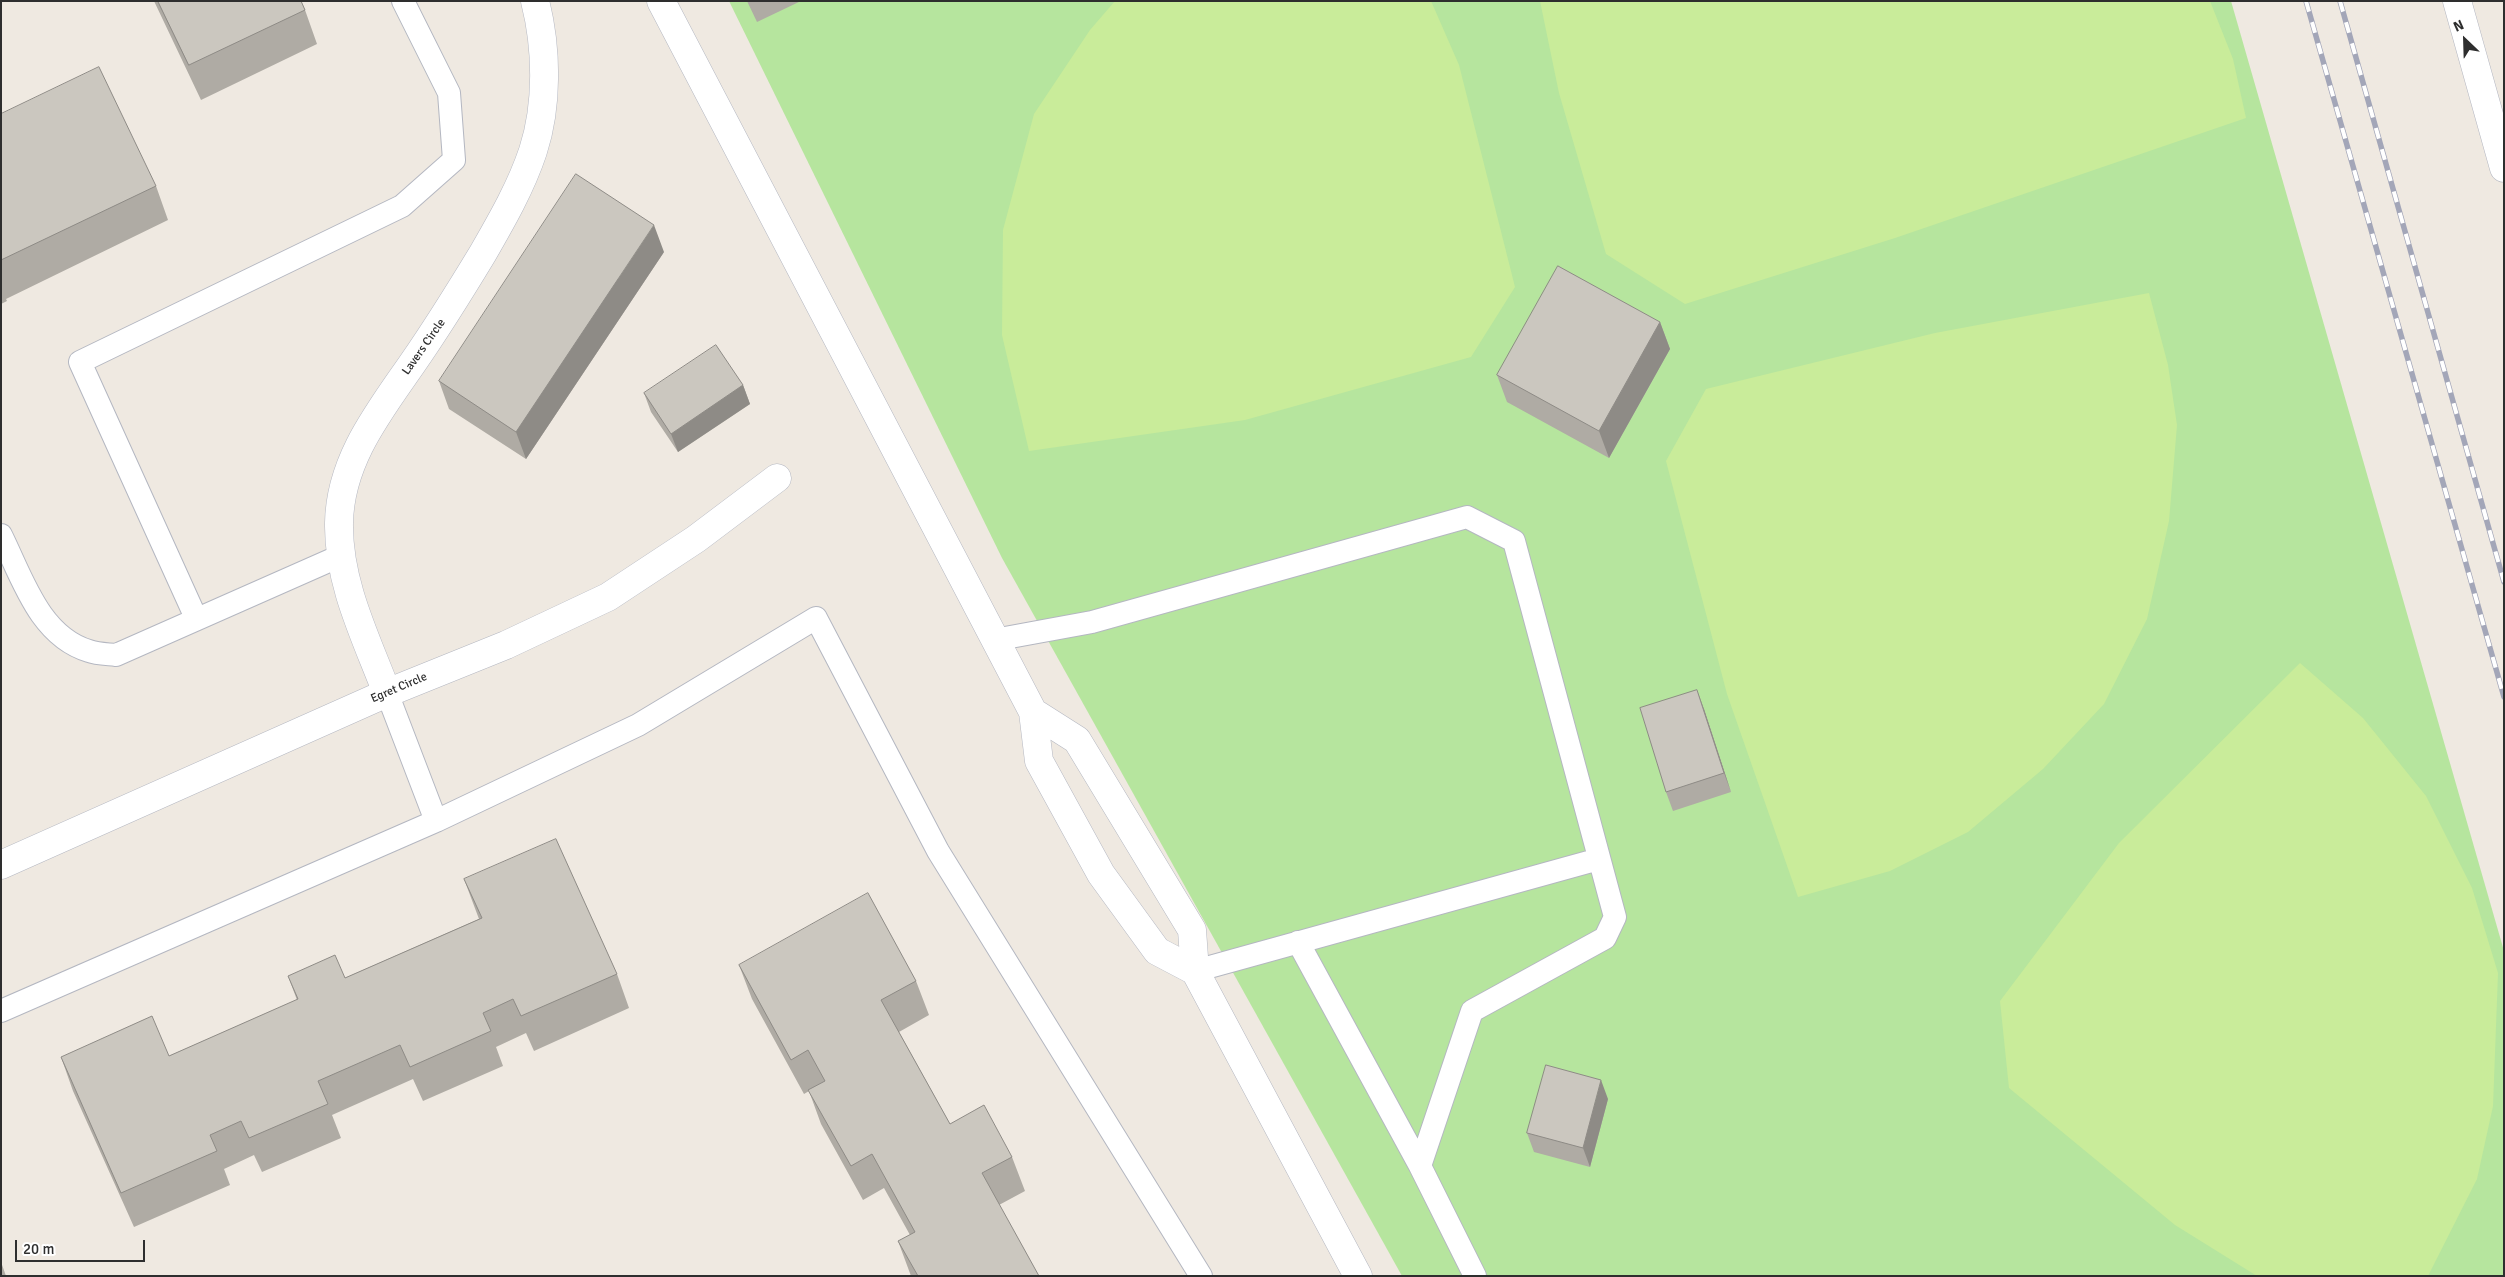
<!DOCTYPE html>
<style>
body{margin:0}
#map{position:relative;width:2505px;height:1277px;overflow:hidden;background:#efe9e1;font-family:Signika,sans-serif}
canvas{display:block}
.frame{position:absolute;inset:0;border:2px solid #2e2e2e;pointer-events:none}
.north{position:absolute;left:2440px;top:15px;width:50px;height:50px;-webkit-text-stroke:4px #fff;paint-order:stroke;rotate:336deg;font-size:14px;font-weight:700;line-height:20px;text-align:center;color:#2e2e2e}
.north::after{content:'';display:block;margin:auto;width:18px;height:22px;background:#2e2e2e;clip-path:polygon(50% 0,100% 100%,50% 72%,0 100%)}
.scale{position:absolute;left:15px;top:1240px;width:130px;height:22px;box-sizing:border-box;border:2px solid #2e2e2e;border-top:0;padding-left:6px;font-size:15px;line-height:18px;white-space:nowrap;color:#2e2e2e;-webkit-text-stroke:4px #fff;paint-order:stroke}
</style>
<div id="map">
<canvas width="2505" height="1277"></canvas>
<div class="frame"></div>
<div class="north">N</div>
<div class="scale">20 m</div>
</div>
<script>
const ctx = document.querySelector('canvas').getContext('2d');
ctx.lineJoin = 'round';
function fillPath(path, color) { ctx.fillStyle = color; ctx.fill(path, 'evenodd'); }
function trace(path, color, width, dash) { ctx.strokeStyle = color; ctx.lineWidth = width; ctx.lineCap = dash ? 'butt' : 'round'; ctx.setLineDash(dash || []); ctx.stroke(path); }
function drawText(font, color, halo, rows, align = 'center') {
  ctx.font = font + ' Signika,sans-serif'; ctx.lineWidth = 4; ctx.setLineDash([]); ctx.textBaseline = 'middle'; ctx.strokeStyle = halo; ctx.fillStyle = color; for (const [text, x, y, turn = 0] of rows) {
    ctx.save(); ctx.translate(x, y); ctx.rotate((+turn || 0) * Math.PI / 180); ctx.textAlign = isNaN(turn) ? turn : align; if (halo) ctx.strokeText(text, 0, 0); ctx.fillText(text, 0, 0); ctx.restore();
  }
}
fillPath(new Path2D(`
 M 729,1 L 2231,1 L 2504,951 L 2504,1276 L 1402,1276 L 1002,558 Z`), '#b6e59e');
fillPath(new Path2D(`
 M 1115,1 L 1431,1 L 1459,65 L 1515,287 L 1471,357 L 1245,420 L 1029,451 L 1002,335 L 1003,230 L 1034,114 L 1090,30 Z
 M 1540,1 L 2210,1 L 2233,59 L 2246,118 L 1895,238 L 1685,304 L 1606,254 L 1559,93 Z
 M 2149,293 L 2168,365 L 2177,425 L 2169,521 L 2147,619 L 2104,704 L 2043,769 L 1968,832 L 1890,871 L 1798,897 L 1727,694 L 1666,461 L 1706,389 L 1935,333 Z
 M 2300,663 L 2363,718 L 2426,796 L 2472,888 L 2498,973 L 2493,1106 L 2477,1179 L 2428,1276 L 2257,1276 L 2175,1225 L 2009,1088 L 2000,1001 L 2119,843 Z`), '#c9ec9a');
const service = new Path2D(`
 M 1,535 C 22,577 39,636 89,651 C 97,654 107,654 116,655 L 340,556
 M 196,618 L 80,362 L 402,206 L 454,160 L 449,93 L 403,1
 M 994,640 L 1092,622 L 1467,517 L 1514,541 L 1615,917 L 1605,938 L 1472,1011 L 1420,1166
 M 387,693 L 436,821
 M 1298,942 L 1420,1166 L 1475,1276
 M 1195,971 L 1599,859
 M 1,1011 L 436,821 L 638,725 L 816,618 L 938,851 L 1201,1276`);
const minor = new Path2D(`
 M 661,1 L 1033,712 L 1039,761 L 1101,874 L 1157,951 L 1195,971
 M 387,693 C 366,638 338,583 339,523 C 340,461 378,413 412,364 C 437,328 460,291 483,253 C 502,220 521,187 533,151 C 548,105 547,48 535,1
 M 1033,712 L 1077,740 L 1192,930 L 1195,971 L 1358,1276
 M 1,865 L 387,693 L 506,645 L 608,597 L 696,539 L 777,478`);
const tertiary = new Path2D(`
 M 2457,1 L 2504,168`);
trace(service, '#b4b7c1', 24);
trace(minor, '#b4b7c1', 29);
trace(tertiary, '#b4b7c1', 29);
trace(service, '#fff', 22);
trace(minor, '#fff', 28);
trace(tertiary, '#fff', 28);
const rail = new Path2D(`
 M 2306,1 L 2504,697
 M 2340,1 L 2504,582`);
trace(rail, '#a3a6b8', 5.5);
trace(rail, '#fff', 4, [11]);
fillPath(new Path2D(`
 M 154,1 L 301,1 L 305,10 L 317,44 L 201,100 Z
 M 747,1 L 801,1 L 757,22 Z
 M 1,114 L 156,186 L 168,220 L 6,299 L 7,301 L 1,304 Z
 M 664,252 L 526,459 L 449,409 L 439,381 Z
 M 1660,322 L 1670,349 L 1609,458 L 1507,402 L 1497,375 Z
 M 743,385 L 750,404 L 678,452 L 651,412 L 644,393 Z
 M 1704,709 L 1731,792 L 1673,811 L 1666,792 Z
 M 464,879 L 617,974 L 629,1008 L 534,1051 L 526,1033 L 496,1047 L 503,1066 L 423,1101 L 413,1079 L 332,1115 L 341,1138 L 262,1172 L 254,1155 L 224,1169 L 230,1185 L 134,1227 L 73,1091 L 61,1057 L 169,1056 L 297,1000 L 288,976 L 345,978 L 479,919 Z
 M 739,965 L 916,981 L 929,1015 L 899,1032 L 950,1124 L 1012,1157 L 1025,1191 L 999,1205 L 1039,1276 L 911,1276 L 898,1241 L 910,1235 L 884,1188 L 863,1200 L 821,1124 L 809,1091 L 804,1094 L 752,999 Z
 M 1608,1099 L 1590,1167 L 1534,1152 L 1527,1133 Z
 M 1,1262 L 6,1276 L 1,1276 Z`), '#afaba4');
fillPath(new Path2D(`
 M 654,225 L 664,252 L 526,459 L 516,432 Z
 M 1660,322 L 1670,349 L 1609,458 L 1599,431 Z
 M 743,385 L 750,404 L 678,452 L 671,434 Z
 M 1697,690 L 1704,709 L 1731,792 L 1724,773 Z
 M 1601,1080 L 1608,1099 L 1590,1167 L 1583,1148 Z`), '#8e8b86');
const building = new Path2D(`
 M 158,1 L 301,1 L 305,10 L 189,65 Z
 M 99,67 L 156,186 L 1,260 L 1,114 Z
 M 576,174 L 654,225 L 516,432 L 439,381 Z
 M 1558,266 L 1660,322 L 1599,431 L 1497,375 Z
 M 716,345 L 743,385 L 671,434 L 644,393 Z
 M 1697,690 L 1724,773 L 1666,792 L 1640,708 Z
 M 556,839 L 617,974 L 521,1016 L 513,999 L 483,1013 L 491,1031 L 410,1067 L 400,1045 L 318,1081 L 328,1104 L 249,1138 L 241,1121 L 210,1135 L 217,1151 L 121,1193 L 61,1057 L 152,1016 L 169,1056 L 298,999 L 288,976 L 335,955 L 345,978 L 482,918 L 464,879 Z
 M 868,893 L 916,981 L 881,1000 L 950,1124 L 984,1105 L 1012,1157 L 982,1173 L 1039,1276 L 918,1276 L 898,1241 L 915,1232 L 872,1154 L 851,1166 L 808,1090 L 825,1081 L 808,1050 L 791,1060 L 739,965 Z
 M 1546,1065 L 1601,1080 L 1583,1148 L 1527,1133 Z`);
fillPath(building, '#cbc7bf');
trace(building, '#8e8b86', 1);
drawText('12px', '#2e2e2e', '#fff', [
 ["Lavers Circle",424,347,-55],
 ["Egret Circle",399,688,-23]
]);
</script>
